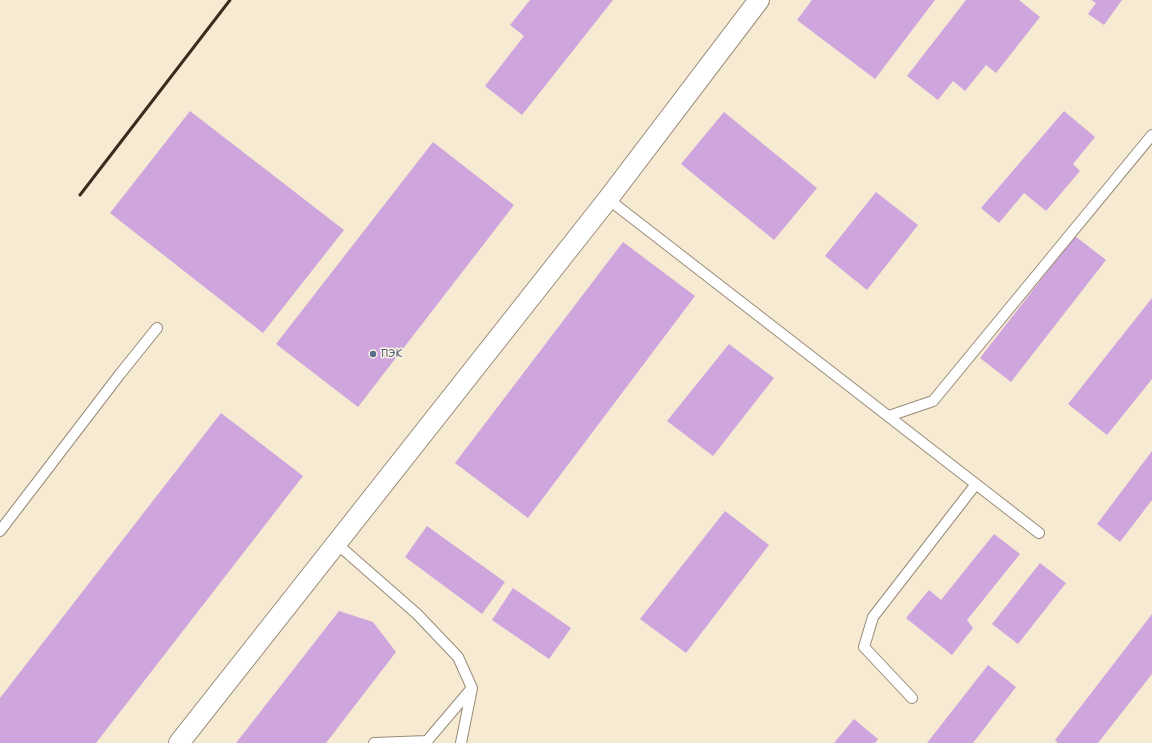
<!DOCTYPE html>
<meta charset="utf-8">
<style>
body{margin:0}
canvas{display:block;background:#f6ead2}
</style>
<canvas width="1152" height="743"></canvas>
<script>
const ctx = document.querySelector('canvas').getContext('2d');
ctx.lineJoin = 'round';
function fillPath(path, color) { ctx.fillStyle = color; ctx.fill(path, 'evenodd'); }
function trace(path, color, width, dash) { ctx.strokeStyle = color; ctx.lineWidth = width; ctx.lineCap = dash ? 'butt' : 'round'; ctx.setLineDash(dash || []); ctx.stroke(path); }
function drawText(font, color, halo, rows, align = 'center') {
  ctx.font = font + ' "Shantell Sans",sans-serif'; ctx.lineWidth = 3; ctx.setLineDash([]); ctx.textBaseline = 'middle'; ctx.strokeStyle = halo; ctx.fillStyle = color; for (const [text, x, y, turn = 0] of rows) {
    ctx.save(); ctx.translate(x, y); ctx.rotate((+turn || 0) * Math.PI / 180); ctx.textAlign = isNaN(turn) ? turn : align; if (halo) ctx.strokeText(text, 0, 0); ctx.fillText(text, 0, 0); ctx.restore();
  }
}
fillPath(new Path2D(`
 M 530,0 L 613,0 L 522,115 L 485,86 L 524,36 L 510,25 Z
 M 812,0 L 935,0 L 875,79 L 797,20 Z
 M 966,0 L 1019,0 L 1040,17 L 996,73 L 986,65 L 965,91 L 953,81 L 938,100 L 907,76 Z
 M 1091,0 L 1122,0 L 1104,25 L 1088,14 L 1096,3 Z
 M 190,111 L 344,230 L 263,333 L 110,213 Z
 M 1064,111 L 1095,137 L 1073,164 L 1080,171 L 1046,211 L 1024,193 L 999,223 L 981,208 Z
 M 724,112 L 817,188 L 774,240 L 681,164 Z
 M 433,142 L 514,205 L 358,407 L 276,344 Z
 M 876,192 L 918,225 L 867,290 L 825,256 Z
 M 1075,236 L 1106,260 L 1011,382 L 980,358 Z
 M 623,242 L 695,296 L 528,518 L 455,463 Z
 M 1152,298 L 1152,379 L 1107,435 L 1068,404 Z
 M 729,344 L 774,378 L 713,456 L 667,421 Z
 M 221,413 L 303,476 L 96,743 L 0,743 L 0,698 Z
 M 1152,451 L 1152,500 L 1120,542 L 1097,524 Z
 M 725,511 L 769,545 L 686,653 L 640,619 Z
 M 427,526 L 505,582 L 482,614 L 405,557 Z
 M 994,534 L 1020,554 L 967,620 L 973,628 L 952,655 L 906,618 L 929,590 L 941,600 Z
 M 1040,563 L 1066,583 L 1018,644 L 992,624 Z
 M 513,588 L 571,628 L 549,659 L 492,620 Z
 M 339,611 L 373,622 L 396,652 L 326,743 L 236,743 Z
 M 1152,614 L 1152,674 L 1098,743 L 1058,743 L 1055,740 Z
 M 988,665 L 1016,687 L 973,743 L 927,743 Z
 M 854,719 L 878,739 L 875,743 L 834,743 Z`), '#cfa5de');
const lane = new Path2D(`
 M 608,199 L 1039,533
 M 889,416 L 933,401 L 1152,135
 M 0,531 L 120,374 L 157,328
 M 336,543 L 417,614 L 458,657 L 472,688 L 427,741 L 374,743
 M 912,698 L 864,647 L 873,617 L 976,484
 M 461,743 L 472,688`);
const street = new Path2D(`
 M 179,743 L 608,199 L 759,0`);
trace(lane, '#988a78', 12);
trace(street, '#988a78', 22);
trace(lane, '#fff', 10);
trace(street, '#fff', 20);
trace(new Path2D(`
 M 80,195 L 230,0`), '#3b2a1e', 3);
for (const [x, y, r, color] of [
 [373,354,4,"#5c6f8a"]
]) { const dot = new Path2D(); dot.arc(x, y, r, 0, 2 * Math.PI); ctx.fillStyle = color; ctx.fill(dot); trace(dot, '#fcf5e5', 1.5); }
drawText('11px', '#4e5e75', '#fcf5e5', [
 ["ПЭК",381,354]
], 'left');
</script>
